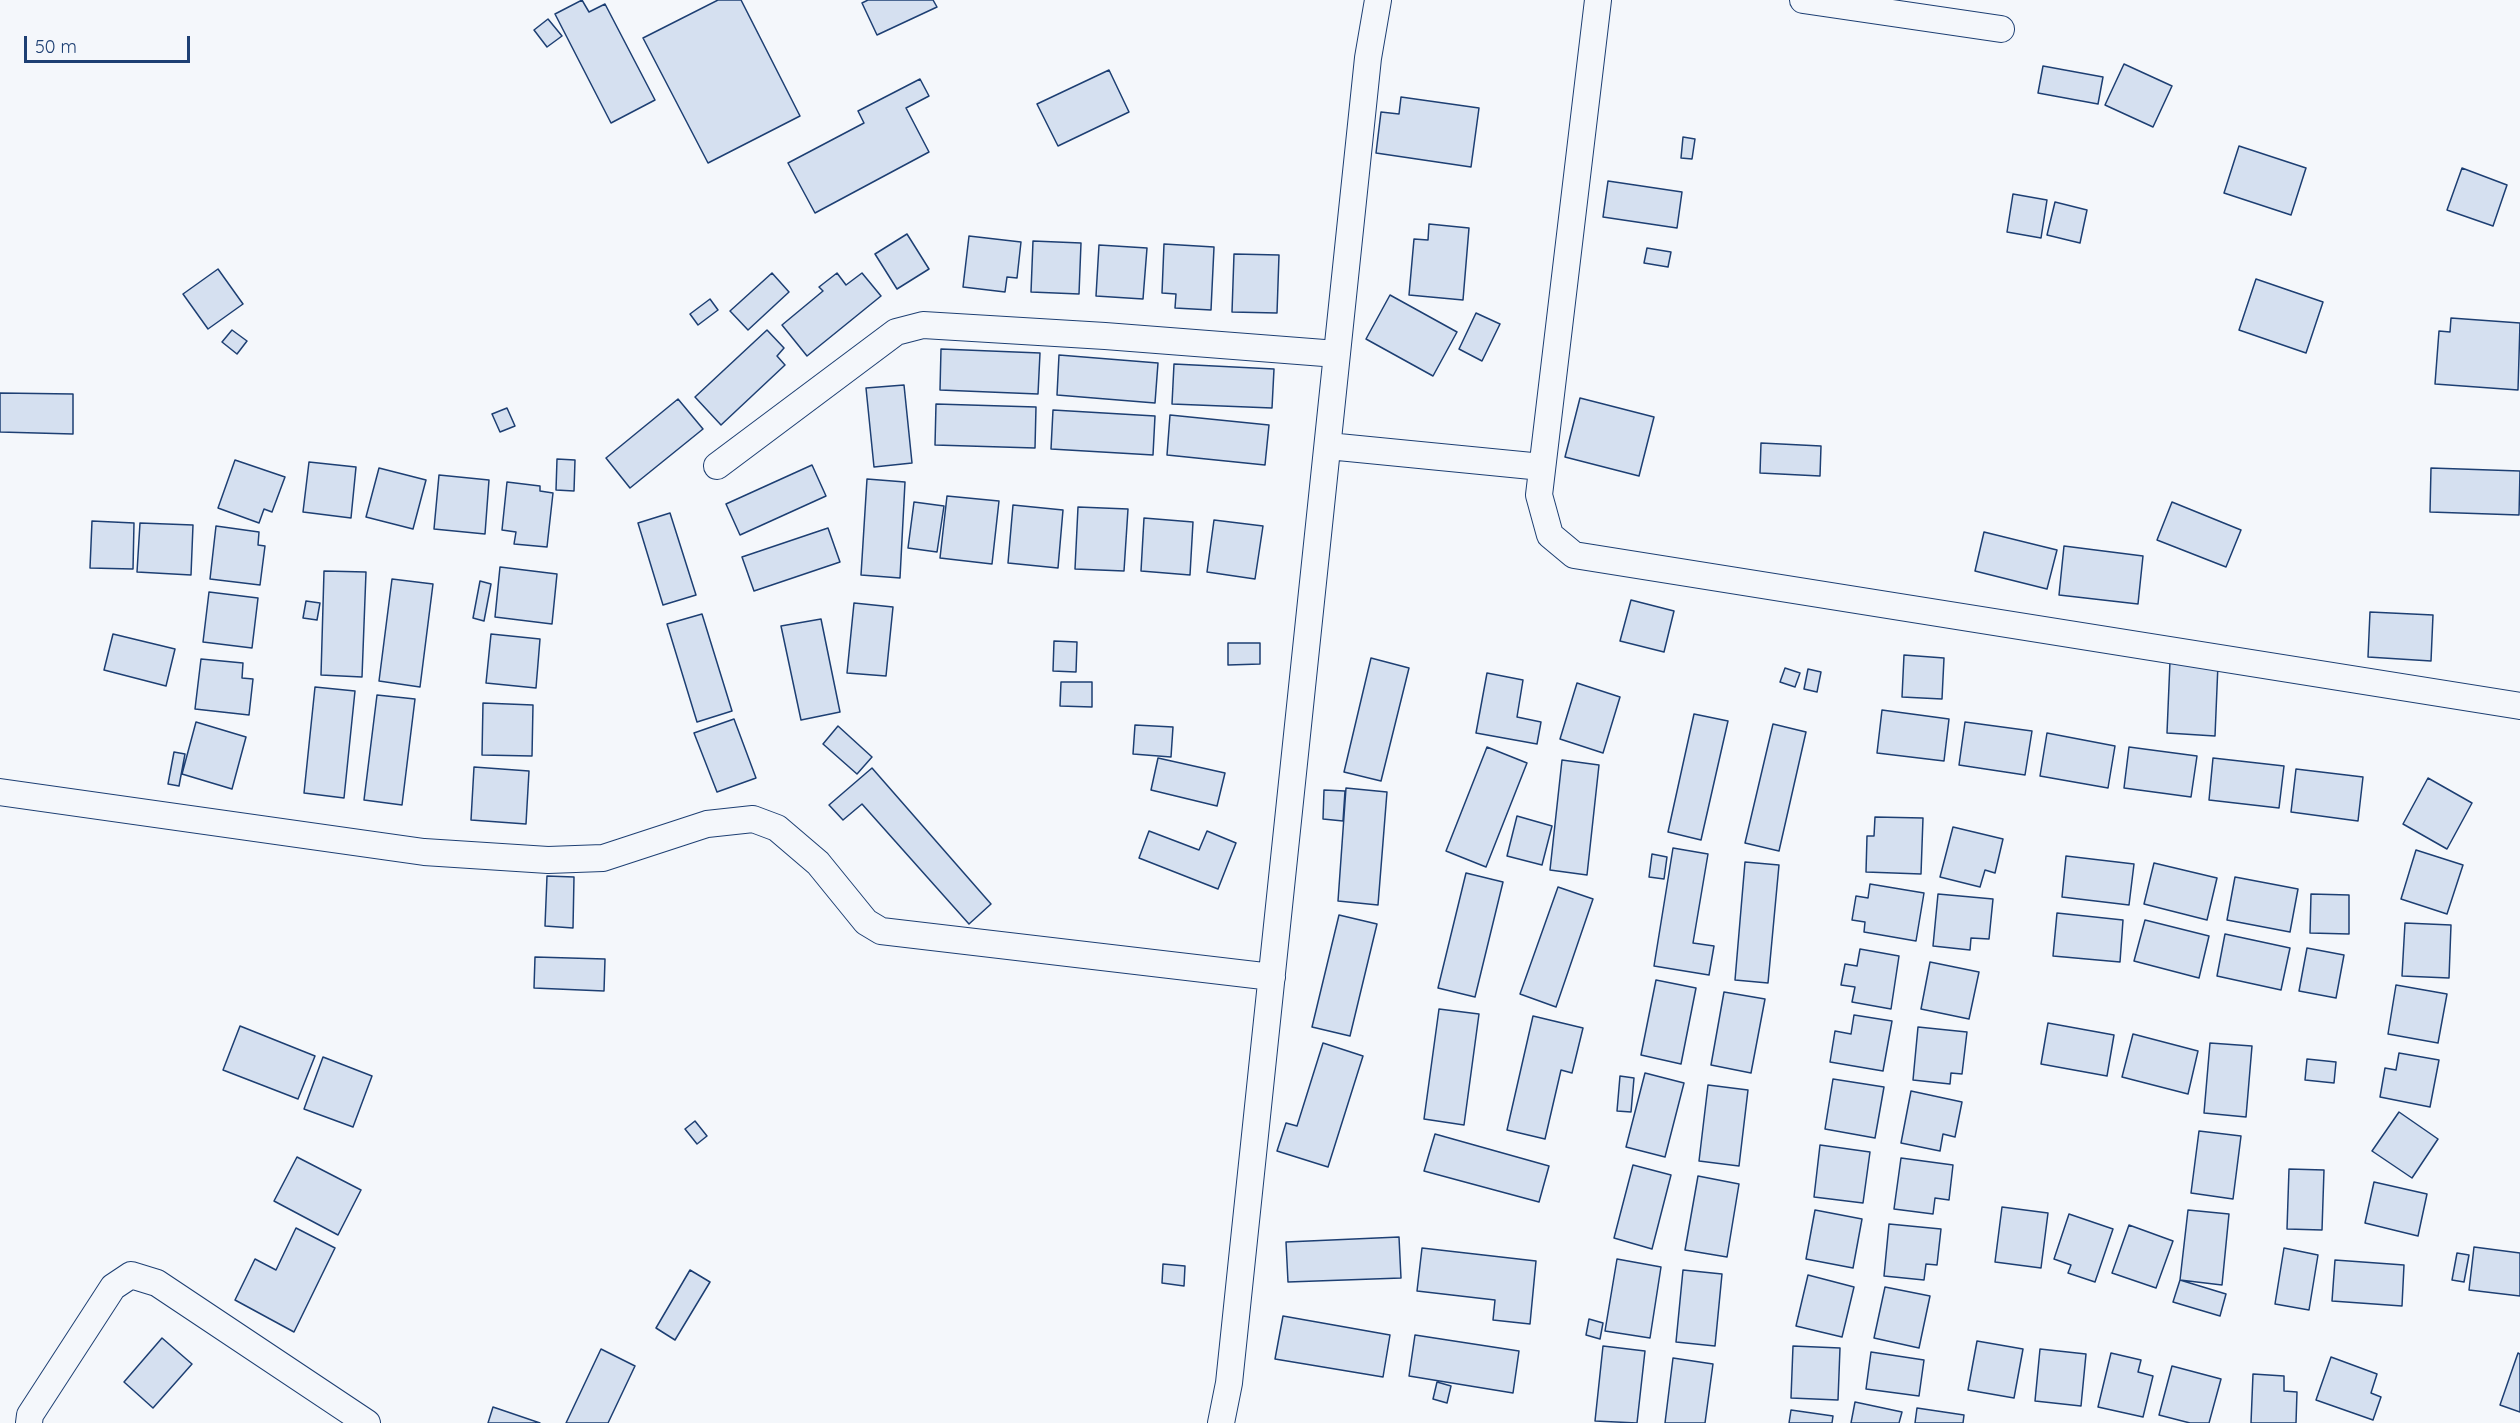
<!DOCTYPE html>
<style>
body{margin:0}
#map{position:relative;width:2520px;height:1423px;overflow:hidden;background:#f4f7fb;font-family:Quicksand,sans-serif}
canvas{display:block}
.scale{position:absolute;left:24px;top:36px;width:166px;height:27px;box-sizing:border-box;border:3px solid #1d3f73;border-top:0;padding-left:8px;font-size:18px;line-height:21px;white-space:nowrap;color:#1d3f73;-webkit-text-stroke:4px #f4f7fb;paint-order:stroke}
</style>
<div id="map">
<canvas width="2520" height="1423"></canvas>
<div class="scale">50 m</div>
</div>
<script>
const ctx = document.querySelector('canvas').getContext('2d');
ctx.lineJoin = 'round';
function fillPath(path, color) { ctx.fillStyle = color; ctx.fill(path, 'evenodd'); }
function trace(path, color, width, dash) { ctx.strokeStyle = color; ctx.lineWidth = width; ctx.lineCap = dash ? 'butt' : 'round'; ctx.setLineDash(dash || []); ctx.stroke(path); }
const building = new Path2D(`
 M 582,0 L 589,12 L 605,4 L 655,100 L 611,123 L 555,14 Z
 M 718,0 L 741,0 L 800,116 L 708,163 L 643,38 Z
 M 868,0 L 933,0 L 937,7 L 877,35 L 862,3 Z
 M 548,19 L 562,36 L 547,47 L 534,30 Z
 M 2124,64 L 2172,86 L 2153,127 L 2105,105 Z
 M 2043,66 L 2103,77 L 2098,104 L 2038,93 Z
 M 1109,70 L 1129,112 L 1058,146 L 1037,104 Z
 M 920,79 L 929,96 L 906,108 L 929,152 L 815,213 L 788,163 L 864,123 L 858,111 Z
 M 1401,97 L 1479,108 L 1471,167 L 1376,153 L 1381,112 L 1399,114 Z
 M 1683,137 L 1695,139 L 1692,159 L 1681,158 Z
 M 2239,146 L 2306,168 L 2291,215 L 2224,193 Z
 M 2462,168 L 2507,185 L 2493,226 L 2447,210 Z
 M 1608,181 L 1682,192 L 1677,228 L 1603,217 Z
 M 2013,194 L 2047,200 L 2041,238 L 2007,232 Z
 M 2055,202 L 2087,210 L 2080,243 L 2047,235 Z
 M 1429,224 L 1469,228 L 1463,300 L 1409,295 L 1414,239 L 1428,240 Z
 M 907,234 L 929,269 L 897,289 L 875,254 Z
 M 969,236 L 1021,242 L 1017,278 L 1007,277 L 1005,292 L 963,287 Z
 M 1033,241 L 1081,243 L 1079,294 L 1031,292 Z
 M 1164,244 L 1214,247 L 1211,310 L 1175,308 L 1176,294 L 1162,293 Z
 M 1099,245 L 1147,248 L 1143,299 L 1096,296 Z
 M 1647,248 L 1671,252 L 1668,267 L 1644,263 Z
 M 1234,254 L 1279,255 L 1277,313 L 1232,312 Z
 M 218,269 L 243,304 L 208,329 L 183,294 Z
 M 772,273 L 789,292 L 748,330 L 730,311 Z
 M 837,273 L 846,285 L 862,273 L 881,296 L 807,356 L 782,325 L 823,291 L 819,287 Z
 M 2256,279 L 2323,302 L 2306,353 L 2239,330 Z
 M 1390,295 L 1457,332 L 1433,376 L 1366,339 Z
 M 710,299 L 718,310 L 698,325 L 690,314 Z
 M 1476,313 L 1500,324 L 1482,361 L 1459,349 Z
 M 2451,318 L 2520,323 L 2518,390 L 2435,384 L 2439,331 L 2450,332 Z
 M 232,330 L 247,341 L 237,354 L 222,342 Z
 M 767,330 L 784,348 L 777,356 L 785,365 L 721,425 L 695,397 Z
 M 941,349 L 1040,353 L 1038,394 L 940,390 Z
 M 1059,355 L 1158,363 L 1155,403 L 1057,395 Z
 M 1174,364 L 1274,369 L 1272,408 L 1172,404 Z
 M 904,385 L 912,463 L 874,467 L 866,388 Z
 M 0,393 L 73,394 L 73,434 L 0,432 Z
 M 1580,398 L 1654,417 L 1639,476 L 1565,457 Z
 M 678,399 L 703,429 L 630,488 L 606,458 Z
 M 936,404 L 1036,407 L 1035,448 L 935,445 Z
 M 507,408 L 515,426 L 500,432 L 492,414 Z
 M 1053,410 L 1155,416 L 1153,455 L 1051,449 Z
 M 1170,415 L 1269,425 L 1265,465 L 1167,455 Z
 M 1761,443 L 1821,446 L 1820,476 L 1760,473 Z
 M 557,459 L 575,460 L 574,491 L 556,490 Z
 M 235,460 L 285,477 L 272,512 L 264,509 L 259,523 L 218,508 Z
 M 309,462 L 356,467 L 351,518 L 303,512 Z
 M 812,465 L 826,496 L 740,535 L 726,504 Z
 M 379,468 L 426,480 L 413,529 L 366,517 Z
 M 2431,468 L 2520,471 L 2519,515 L 2430,512 Z
 M 439,475 L 489,480 L 485,534 L 434,529 Z
 M 867,479 L 905,482 L 900,578 L 861,575 Z
 M 507,482 L 540,486 L 540,491 L 553,493 L 547,547 L 514,544 L 516,532 L 502,530 Z
 M 947,496 L 999,501 L 992,564 L 940,558 Z
 M 914,502 L 944,506 L 937,552 L 908,548 Z
 M 2172,502 L 2241,530 L 2226,567 L 2157,540 Z
 M 1013,505 L 1063,510 L 1058,568 L 1008,563 Z
 M 1078,507 L 1128,509 L 1124,571 L 1075,569 Z
 M 670,513 L 696,595 L 663,605 L 638,523 Z
 M 1144,518 L 1193,522 L 1190,575 L 1141,571 Z
 M 1214,520 L 1263,526 L 1255,579 L 1207,572 Z
 M 92,521 L 134,523 L 133,569 L 90,568 Z
 M 140,523 L 193,525 L 191,575 L 137,572 Z
 M 216,526 L 259,532 L 258,545 L 265,546 L 260,585 L 210,579 Z
 M 828,528 L 840,562 L 754,591 L 742,557 Z
 M 1984,532 L 2057,550 L 2047,589 L 1975,571 Z
 M 2064,546 L 2143,556 L 2138,604 L 2059,595 Z
 M 500,567 L 557,574 L 552,624 L 495,617 Z
 M 324,571 L 366,572 L 362,677 L 321,675 Z
 M 392,579 L 433,584 L 420,687 L 379,681 Z
 M 480,581 L 491,584 L 484,621 L 473,618 Z
 M 209,592 L 258,598 L 252,648 L 203,642 Z
 M 1631,600 L 1674,611 L 1664,652 L 1620,641 Z
 M 306,601 L 320,603 L 317,620 L 303,618 Z
 M 854,603 L 893,607 L 886,676 L 847,673 Z
 M 2370,612 L 2433,615 L 2431,661 L 2368,657 Z
 M 702,614 L 732,711 L 697,722 L 667,624 Z
 M 821,619 L 840,712 L 801,720 L 781,626 Z
 M 113,634 L 175,649 L 166,686 L 104,670 Z
 M 491,634 L 540,639 L 536,688 L 486,683 Z
 M 1054,641 L 1077,642 L 1076,672 L 1053,671 Z
 M 1228,643 L 1260,643 L 1260,664 L 1228,665 Z
 M 1904,655 L 1944,658 L 1942,699 L 1902,697 Z
 M 1371,658 L 1409,668 L 1381,781 L 1344,772 Z
 M 201,659 L 243,663 L 242,678 L 253,679 L 249,715 L 195,709 Z
 M 2170,661 L 2218,664 L 2215,736 L 2167,733 Z
 M 1785,668 L 1800,673 L 1795,687 L 1780,682 Z
 M 1808,669 L 1821,672 L 1817,692 L 1804,689 Z
 M 1487,673 L 1523,680 L 1517,717 L 1541,722 L 1537,744 L 1476,733 Z
 M 1061,682 L 1092,682 L 1092,707 L 1060,706 Z
 M 1577,683 L 1620,697 L 1603,753 L 1560,739 Z
 M 315,687 L 355,691 L 344,798 L 304,793 Z
 M 377,695 L 415,699 L 402,805 L 364,800 Z
 M 483,703 L 533,705 L 532,756 L 482,755 Z
 M 1882,710 L 1949,719 L 1944,761 L 1877,753 Z
 M 1694,714 L 1728,721 L 1701,840 L 1668,832 Z
 M 734,719 L 756,778 L 717,792 L 694,733 Z
 M 196,722 L 246,737 L 232,789 L 182,774 Z
 M 1965,722 L 2032,731 L 2025,775 L 1959,765 Z
 M 1773,724 L 1806,732 L 1779,851 L 1745,843 Z
 M 1135,725 L 1173,727 L 1171,757 L 1133,754 Z
 M 838,726 L 872,757 L 857,774 L 823,744 Z
 M 2047,733 L 2115,746 L 2108,788 L 2040,776 Z
 M 1487,747 L 1527,763 L 1486,867 L 1446,851 Z
 M 2129,747 L 2197,756 L 2191,797 L 2124,788 Z
 M 174,752 L 185,754 L 179,786 L 168,784 Z
 M 1158,758 L 1225,773 L 1217,806 L 1151,790 Z
 M 2213,758 L 2284,766 L 2279,808 L 2209,800 Z
 M 1562,760 L 1599,765 L 1587,875 L 1550,870 Z
 M 474,767 L 529,771 L 526,824 L 471,820 Z
 M 872,768 L 991,904 L 969,924 L 862,804 L 843,820 L 829,805 Z
 M 2296,769 L 2363,777 L 2358,821 L 2291,812 Z
 M 2428,778 L 2472,803 L 2447,849 L 2403,824 Z
 M 1346,788 L 1387,792 L 1378,905 L 1338,901 Z
 M 1324,790 L 1345,791 L 1343,821 L 1323,819 Z
 M 1517,816 L 1552,826 L 1542,865 L 1507,856 Z
 M 1875,817 L 1923,818 L 1921,874 L 1866,872 L 1867,836 L 1874,836 Z
 M 1953,827 L 2003,839 L 1995,873 L 1985,870 L 1980,887 L 1940,877 Z
 M 1149,831 L 1199,850 L 1207,831 L 1236,843 L 1218,889 L 1139,858 Z
 M 1673,848 L 1708,854 L 1693,943 L 1714,946 L 1709,975 L 1654,966 Z
 M 2416,850 L 2463,865 L 2447,914 L 2401,899 Z
 M 1652,854 L 1667,857 L 1664,879 L 1649,877 Z
 M 2066,856 L 2134,864 L 2129,905 L 2062,897 Z
 M 1745,862 L 1779,865 L 1768,983 L 1735,980 Z
 M 2154,863 L 2217,878 L 2207,920 L 2144,904 Z
 M 1466,873 L 1503,882 L 1475,997 L 1438,988 Z
 M 547,876 L 574,877 L 573,928 L 545,926 Z
 M 2235,877 L 2298,889 L 2290,932 L 2227,920 Z
 M 1870,884 L 1924,893 L 1916,941 L 1864,932 L 1865,922 L 1852,920 L 1856,896 L 1868,898 Z
 M 1558,887 L 1593,899 L 1556,1007 L 1520,994 Z
 M 1938,894 L 1993,899 L 1989,939 L 1971,938 L 1970,950 L 1933,946 Z
 M 2311,894 L 2349,895 L 2349,934 L 2310,933 Z
 M 2057,913 L 2123,920 L 2120,962 L 2053,956 Z
 M 1339,915 L 1377,924 L 1350,1036 L 1312,1027 Z
 M 2145,920 L 2209,936 L 2199,978 L 2134,961 Z
 M 2405,923 L 2451,925 L 2449,978 L 2402,976 Z
 M 2225,934 L 2290,948 L 2281,990 L 2217,976 Z
 M 2307,948 L 2344,955 L 2336,998 L 2299,991 Z
 M 1860,949 L 1899,956 L 1891,1009 L 1852,1002 L 1855,987 L 1841,985 L 1845,964 L 1857,966 Z
 M 535,957 L 605,959 L 604,991 L 534,988 Z
 M 1930,962 L 1979,972 L 1969,1019 L 1921,1009 Z
 M 1656,980 L 1696,988 L 1681,1064 L 1641,1055 Z
 M 2396,985 L 2447,994 L 2438,1043 L 2388,1034 Z
 M 1724,992 L 1765,999 L 1751,1073 L 1711,1065 Z
 M 1439,1009 L 1479,1014 L 1464,1125 L 1424,1119 Z
 M 1854,1015 L 1892,1021 L 1883,1071 L 1830,1062 L 1835,1031 L 1851,1034 Z
 M 1533,1016 L 1583,1028 L 1572,1073 L 1561,1070 L 1545,1139 L 1507,1130 Z
 M 2048,1023 L 2114,1035 L 2107,1076 L 2041,1064 Z
 M 240,1026 L 315,1056 L 298,1099 L 223,1070 Z
 M 1918,1027 L 1967,1032 L 1962,1074 L 1951,1073 L 1950,1084 L 1913,1080 Z
 M 2133,1034 L 2198,1051 L 2188,1094 L 2122,1077 Z
 M 1323,1043 L 1363,1056 L 1328,1167 L 1277,1151 L 1286,1123 L 1297,1126 Z
 M 2210,1043 L 2252,1046 L 2246,1117 L 2204,1113 Z
 M 2399,1053 L 2439,1060 L 2430,1107 L 2380,1097 L 2385,1068 L 2396,1070 Z
 M 323,1057 L 372,1076 L 353,1127 L 304,1109 Z
 M 2307,1059 L 2336,1062 L 2334,1083 L 2305,1080 Z
 M 1645,1073 L 1684,1083 L 1665,1157 L 1626,1147 Z
 M 1620,1076 L 1634,1078 L 1631,1112 L 1617,1111 Z
 M 1833,1079 L 1884,1087 L 1875,1138 L 1825,1129 Z
 M 1708,1085 L 1748,1090 L 1739,1166 L 1699,1161 Z
 M 1911,1091 L 1962,1102 L 1955,1137 L 1943,1134 L 1940,1151 L 1901,1143 Z
 M 2399,1112 L 2438,1139 L 2412,1178 L 2372,1151 Z
 M 695,1121 L 707,1136 L 697,1144 L 685,1129 Z
 M 2199,1131 L 2241,1136 L 2233,1199 L 2191,1193 Z
 M 1435,1134 L 1549,1166 L 1539,1202 L 1424,1171 Z
 M 1820,1145 L 1870,1152 L 1863,1203 L 1814,1197 Z
 M 297,1157 L 361,1190 L 338,1235 L 274,1201 Z
 M 1901,1158 L 1953,1165 L 1949,1200 L 1935,1198 L 1933,1214 L 1894,1209 Z
 M 1633,1165 L 1671,1175 L 1652,1249 L 1614,1238 Z
 M 2289,1169 L 2324,1170 L 2322,1230 L 2287,1229 Z
 M 1698,1176 L 1739,1184 L 1727,1257 L 1685,1250 Z
 M 2374,1182 L 2427,1194 L 2418,1236 L 2365,1223 Z
 M 2002,1207 L 2048,1213 L 2041,1268 L 1995,1262 Z
 M 1815,1210 L 1862,1219 L 1853,1268 L 1806,1259 Z
 M 2188,1210 L 2229,1214 L 2222,1285 L 2180,1280 Z
 M 2069,1214 L 2113,1229 L 2095,1282 L 2068,1273 L 2071,1265 L 2054,1259 Z
 M 1889,1224 L 1941,1229 L 1937,1265 L 1926,1264 L 1924,1280 L 1884,1276 Z
 M 2129,1225 L 2173,1241 L 2156,1288 L 2112,1273 Z
 M 296,1228 L 335,1248 L 294,1332 L 235,1300 L 255,1259 L 276,1270 Z
 M 1399,1237 L 1401,1278 L 1288,1282 L 1286,1242 Z
 M 2474,1247 L 2520,1253 L 2520,1296 L 2469,1290 Z
 M 1422,1248 L 1536,1261 L 1530,1324 L 1493,1320 L 1495,1300 L 1417,1291 Z
 M 2284,1248 L 2318,1255 L 2309,1310 L 2275,1304 Z
 M 2457,1253 L 2469,1255 L 2464,1282 L 2452,1280 Z
 M 1617,1259 L 1661,1267 L 1650,1338 L 1605,1331 Z
 M 2335,1260 L 2404,1265 L 2402,1306 L 2332,1301 Z
 M 1163,1264 L 1185,1266 L 1184,1286 L 1162,1283 Z
 M 690,1270 L 710,1282 L 675,1340 L 656,1328 Z
 M 1683,1270 L 1722,1274 L 1715,1346 L 1676,1342 Z
 M 1808,1275 L 1854,1287 L 1842,1337 L 1796,1326 Z
 M 2180,1280 L 2226,1294 L 2220,1316 L 2173,1302 Z
 M 1885,1287 L 1930,1296 L 1919,1348 L 1874,1338 Z
 M 1283,1316 L 1390,1335 L 1383,1377 L 1275,1359 Z
 M 1589,1319 L 1603,1323 L 1600,1339 L 1586,1335 Z
 M 1415,1335 L 1519,1351 L 1513,1393 L 1409,1376 Z
 M 162,1338 L 192,1364 L 153,1408 L 124,1382 Z
 M 1977,1341 L 2023,1349 L 2014,1398 L 1968,1390 Z
 M 1603,1346 L 1645,1351 L 1637,1423 L 1595,1421 Z
 M 1793,1346 L 1840,1348 L 1838,1400 L 1791,1398 Z
 M 601,1349 L 635,1366 L 608,1423 L 566,1423 Z
 M 2040,1349 L 2086,1354 L 2081,1406 L 2035,1401 Z
 M 1871,1352 L 1924,1360 L 1919,1396 L 1866,1389 Z
 M 2111,1353 L 2141,1360 L 2138,1372 L 2153,1376 L 2143,1417 L 2098,1407 Z
 M 2518,1353 L 2520,1354 L 2520,1412 L 2500,1405 Z
 M 2331,1357 L 2377,1374 L 2371,1393 L 2381,1397 L 2373,1420 L 2316,1400 Z
 M 1673,1358 L 1713,1364 L 1705,1423 L 1665,1423 Z
 M 2172,1366 L 2221,1379 L 2209,1423 L 2190,1423 L 2159,1415 Z
 M 2253,1374 L 2284,1376 L 2284,1391 L 2297,1392 L 2296,1423 L 2251,1423 Z
 M 1437,1382 L 1451,1386 L 1447,1403 L 1433,1399 Z
 M 1855,1402 L 1902,1412 L 1899,1423 L 1851,1423 Z
 M 493,1407 L 540,1423 L 488,1423 Z
 M 1917,1408 L 1964,1415 L 1963,1423 L 1915,1423 Z
 M 1791,1410 L 1833,1416 L 1832,1423 L 1789,1423 Z`);
fillPath(building, '#d5e0f0');
trace(building, '#1d3f73', 1.5);
const minor = new Path2D(`
 M 1598,0 L 1539,495 L 1550,535 L 1574,555 L 2520,706
 M 1803,0 L 2001,29
 M 1328,446 L 1542,467
 M 717,466 L 896,332 L 923,325 L 1105,336 L 1337,354
 M 0,792 L 424,852 L 548,860 L 603,858 L 707,824 L 753,819 L 777,828 L 818,863 L 866,922 L 881,931 L 1272,977
 M 29,1423 L 30,1415 L 113,1287 L 131,1275 L 157,1283 L 367,1423
 M 1221,1423 L 1229,1383 L 1368,58 L 1378,0`);
trace(minor, '#1d3f73', 28);
trace(minor, '#f4f7fb', 26);
</script>
